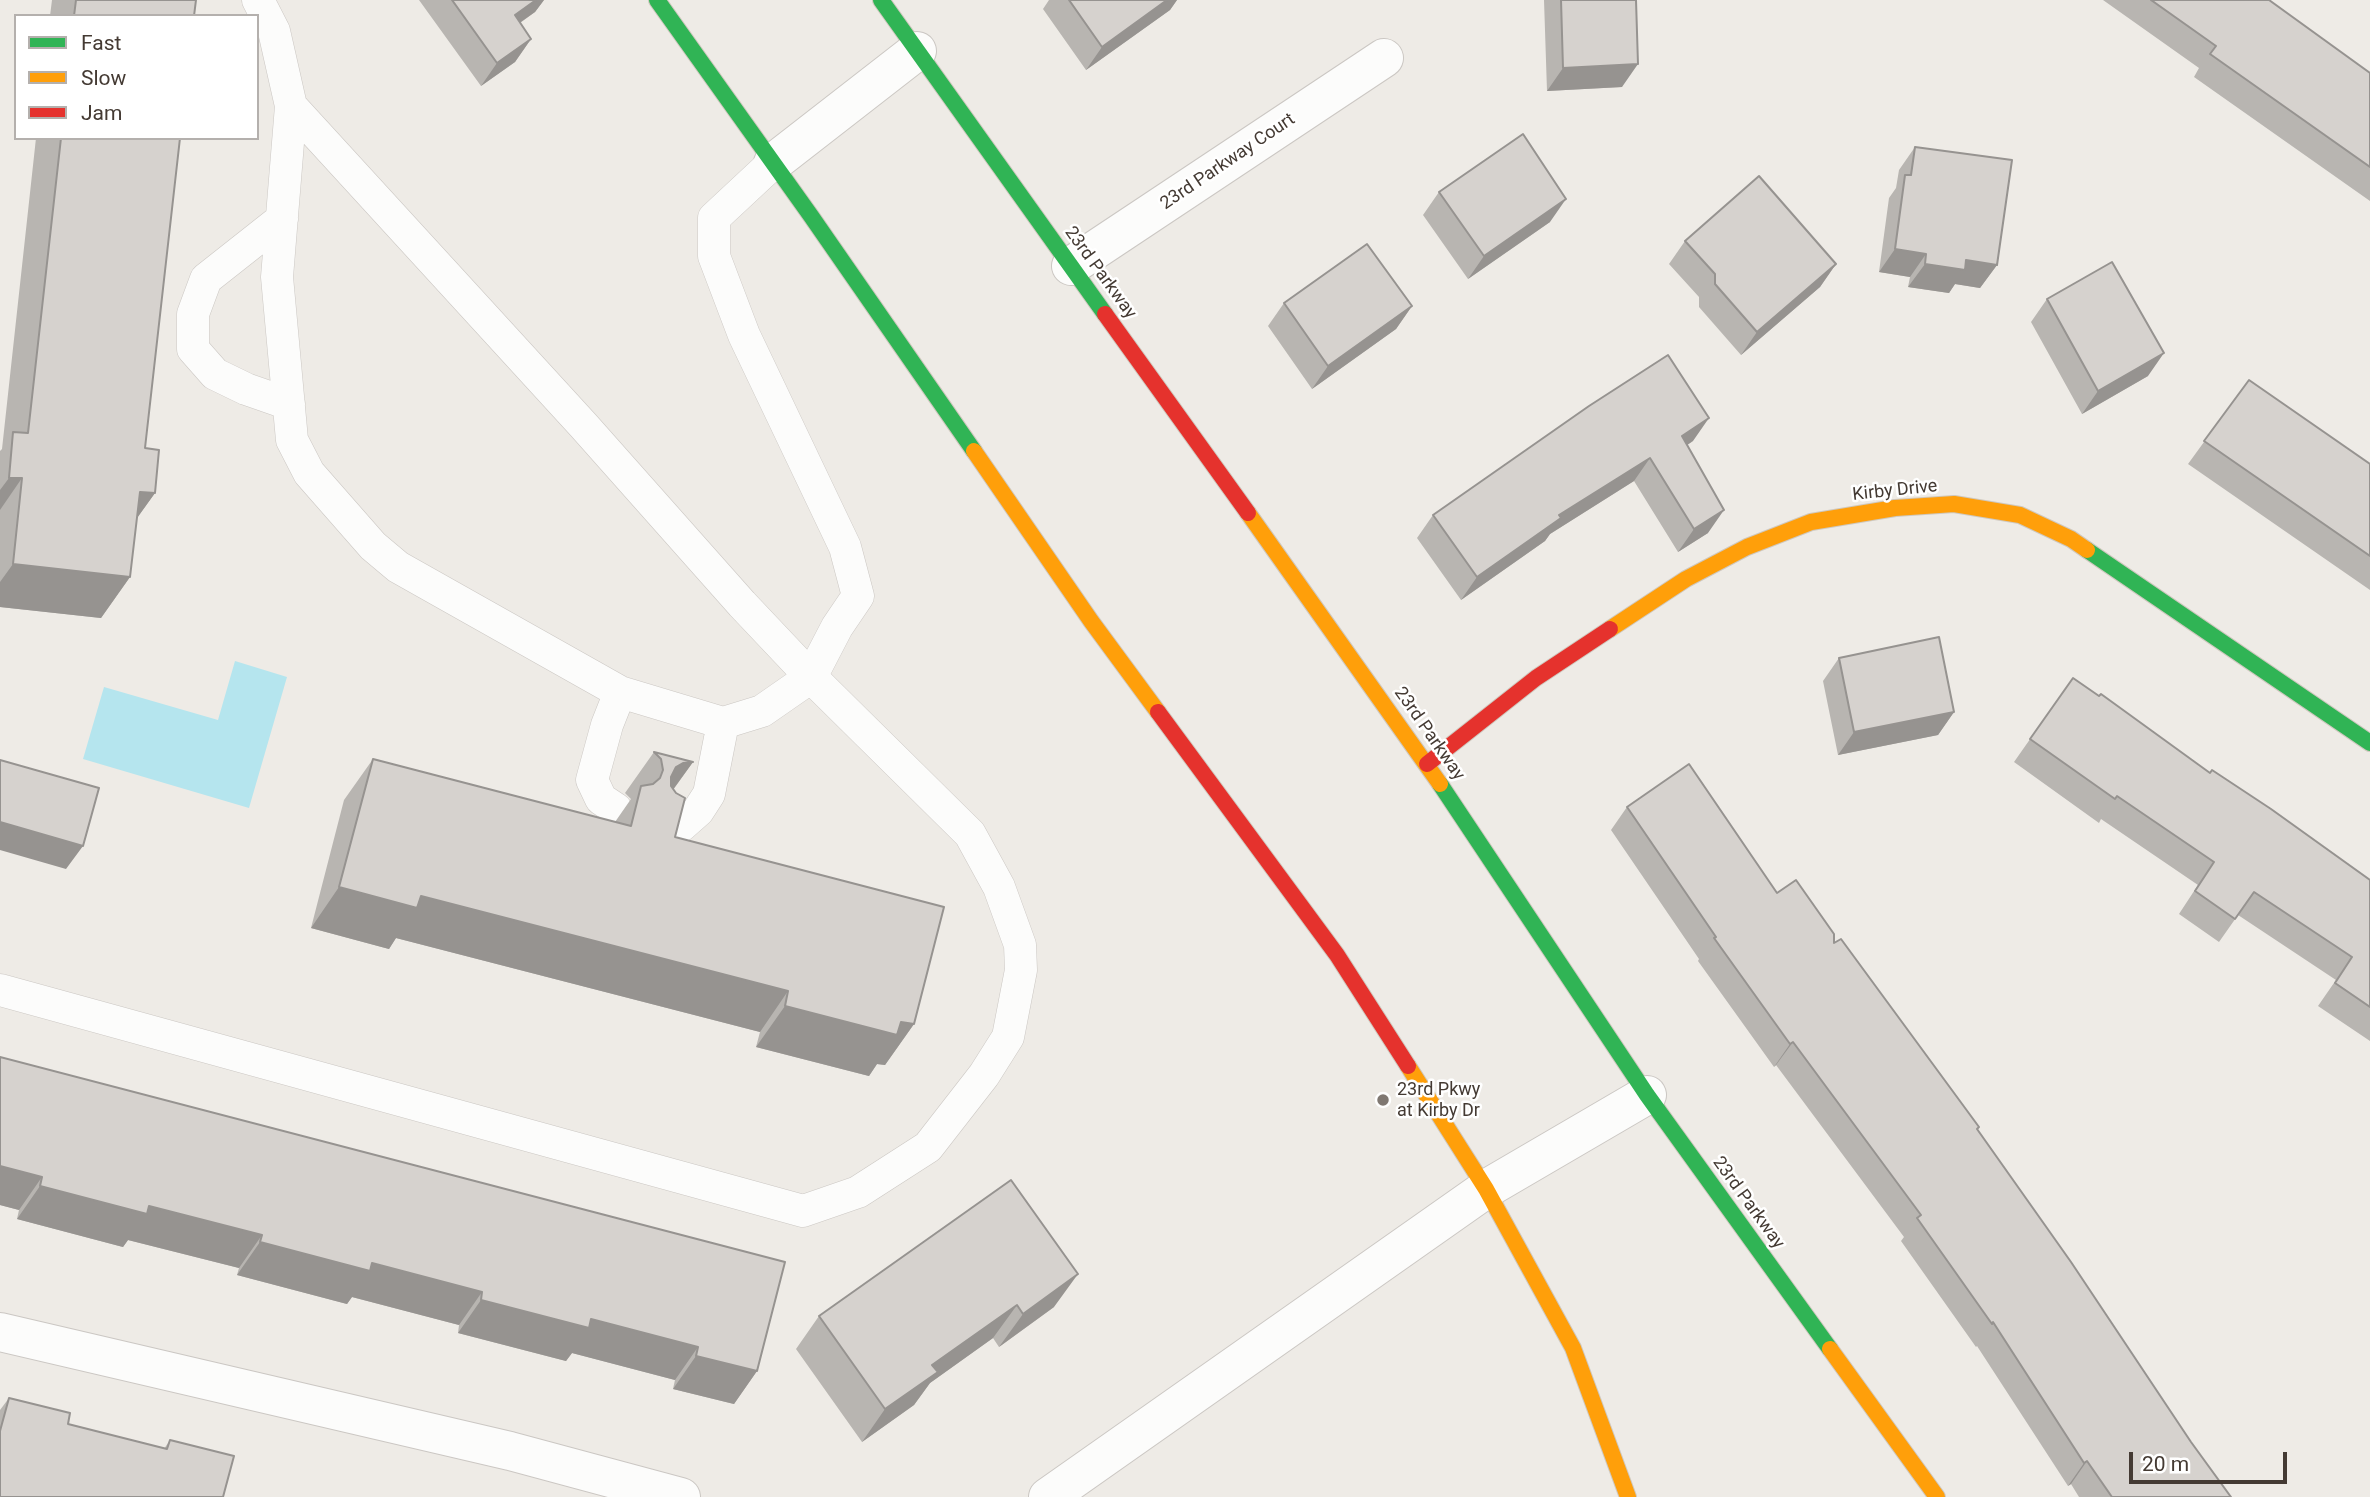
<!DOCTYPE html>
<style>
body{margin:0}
#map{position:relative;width:2370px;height:1497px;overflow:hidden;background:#eeebe6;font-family:Roboto,sans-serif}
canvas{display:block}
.legend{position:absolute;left:14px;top:14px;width:245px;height:126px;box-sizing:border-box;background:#fff;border:2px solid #b4b0ad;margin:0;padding:9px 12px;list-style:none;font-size:21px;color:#443a33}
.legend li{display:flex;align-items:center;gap:14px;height:35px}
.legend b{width:35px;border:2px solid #b4b0ad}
.scale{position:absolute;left:2129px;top:1452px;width:158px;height:32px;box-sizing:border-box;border:4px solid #443a33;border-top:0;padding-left:9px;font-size:21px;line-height:24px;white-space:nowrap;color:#443a33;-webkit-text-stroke:5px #fff;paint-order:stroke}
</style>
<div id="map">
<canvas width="2370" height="1497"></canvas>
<ul class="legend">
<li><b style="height:9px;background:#30b455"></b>Fast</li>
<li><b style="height:9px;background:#ff9f0a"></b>Slow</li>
<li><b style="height:9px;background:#e5322d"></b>Jam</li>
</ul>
<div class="scale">20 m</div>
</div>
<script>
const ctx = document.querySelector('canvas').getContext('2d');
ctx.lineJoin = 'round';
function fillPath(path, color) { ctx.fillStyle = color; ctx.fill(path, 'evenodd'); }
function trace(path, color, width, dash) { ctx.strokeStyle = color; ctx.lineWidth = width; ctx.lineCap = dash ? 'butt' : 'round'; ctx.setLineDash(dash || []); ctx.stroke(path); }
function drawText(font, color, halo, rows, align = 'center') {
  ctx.font = font + ' Roboto,sans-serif'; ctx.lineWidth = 5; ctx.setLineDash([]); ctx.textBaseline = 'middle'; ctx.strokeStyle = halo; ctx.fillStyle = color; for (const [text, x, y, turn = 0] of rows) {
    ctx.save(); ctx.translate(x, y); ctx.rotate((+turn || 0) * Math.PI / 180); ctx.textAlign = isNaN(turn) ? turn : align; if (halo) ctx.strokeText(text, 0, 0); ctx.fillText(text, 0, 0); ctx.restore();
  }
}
fillPath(new Path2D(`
 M 235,661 L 287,677 L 249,808 L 83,759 L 104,687 L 218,720 Z`), '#b5e5ee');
const lane = new Path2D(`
 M 258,0 L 274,31 L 291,106 L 584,426 L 742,604 L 811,677 L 837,627 L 858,596 L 845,547 L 744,335 L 714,256 L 714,218 L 773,163
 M 282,219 L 206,279 L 193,314 L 193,349 L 215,374 L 246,389 L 289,404
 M 616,809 L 601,799 L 592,780 L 607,725 L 620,692
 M 660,821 L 681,826 L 698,811 L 709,794 L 723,723
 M 0,990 L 803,1211 L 858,1192 L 928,1147 L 984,1075 L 1008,1037 L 1021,970 L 1020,945 L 999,887 L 970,834 L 811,677 L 762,711 L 723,723 L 620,692 L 398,567 L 373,546 L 309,473 L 292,440 L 277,277 L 291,106`);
const street = new Path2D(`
 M 773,163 L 917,51
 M 1071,266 L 1384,58
 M 0,1332 L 510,1451 L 681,1497
 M 1048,1497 L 1486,1189 L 1647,1095`);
const fast = new Path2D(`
 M 657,0 L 811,216 L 974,451
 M 881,0 L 1105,314
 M 2087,550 L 2370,743
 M 1440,784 L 1647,1095 L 1830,1349`);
const slow = new Path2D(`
 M 974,451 L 1091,621 L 1158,712
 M 1248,513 L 1440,784
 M 1610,629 L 1686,579 L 1747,547 L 1811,522 L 1895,508 L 1954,504 L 2020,515 L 2071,539 L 2087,550
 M 1408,1066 L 1486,1189 L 1573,1348 L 1628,1497
 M 1830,1349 L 1937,1497`);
const jam = new Path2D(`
 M 1105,314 L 1248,513
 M 1158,712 L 1337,955 L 1408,1066
 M 1427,764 L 1536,678 L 1610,629`);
trace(lane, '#cbc7c3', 33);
trace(street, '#cbc7c3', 40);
trace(fast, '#cfc8be', 18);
trace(slow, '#cfc8be', 18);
trace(jam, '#cfc8be', 18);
trace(lane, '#fcfcfb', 32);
trace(street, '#fcfcfb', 38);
trace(fast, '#30b455', 16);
trace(slow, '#ff9f0a', 16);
trace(jam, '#e5322d', 16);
fillPath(new Path2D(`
 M 52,0 L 196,0 L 194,16 L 50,16 Z
 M 419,0 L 544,0 L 535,12 L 520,23 L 531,39 L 515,62 L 481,86 Z
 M 1049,0 L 1177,0 L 1170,10 L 1086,70 L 1043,9 Z
 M 1544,0 L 1636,0 L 1622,87 L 1547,91 Z
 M 2103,0 L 2269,0 L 2370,73 L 2370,201 L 2194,77 L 2199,68 Z
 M 36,138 L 180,138 L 145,448 L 155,493 L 136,519 L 130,577 L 101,618 L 0,607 L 0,451 L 2,449 Z
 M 1915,147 L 1997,265 L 1980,288 L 1955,284 L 1949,293 L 1908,287 L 1910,277 L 1879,272 L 1889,198 L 1896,188 L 1899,170 Z
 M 1439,192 L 1550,222 L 1468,279 L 1423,215 Z
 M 1685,241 L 1836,264 L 1820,287 L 1741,355 L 1699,307 L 1699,297 L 1669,264 Z
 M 2047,299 L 2148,376 L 2082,414 L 2031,322 Z
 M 1284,303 L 1412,306 L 1396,329 L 1312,389 L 1268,326 Z
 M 2249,380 L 2370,464 L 2370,590 L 2188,464 Z
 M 1693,441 L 1687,445 L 1708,533 L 1678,552 L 1634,481 L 1550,534 L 1545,541 L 1461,600 L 1417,538 L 1433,515 Z
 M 1839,658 L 1954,712 L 1938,735 L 1838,755 L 1823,681 Z
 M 2073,678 L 2210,773 L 2370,880 L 2370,1041 L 2318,1006 L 2336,980 L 2238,915 L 2219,942 L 2179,914 L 2198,885 L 2101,819 L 2099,823 L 2014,762 Z
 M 654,752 L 693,762 L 673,790 L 675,837 L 914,1024 L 885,1065 L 877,1064 L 869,1076 L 756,1047 L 760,1032 L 396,938 L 389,949 L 311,928 L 344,800 L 373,759 L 615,822 L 631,799 L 625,793 Z
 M 1627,807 L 1777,893 L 1834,943 L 1977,1130 L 2191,1442 L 2231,1497 L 2079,1497 L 2071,1484 L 2068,1486 L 1977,1346 L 1976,1347 L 1901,1241 L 1904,1237 L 1776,1065 L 1774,1067 L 1698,961 L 1699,959 L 1611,830 Z
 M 0,1057 L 757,1371 L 734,1404 L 673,1389 L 675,1380 L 572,1353 L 566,1361 L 458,1333 L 459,1325 L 352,1297 L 347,1304 L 237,1275 L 239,1268 L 128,1240 L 123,1247 L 17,1219 L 19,1210 L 0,1205 Z
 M 1011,1180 L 1054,1307 L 999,1347 L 993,1338 L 930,1383 L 914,1405 L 862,1442 L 796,1349 L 819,1316 Z
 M 9,1398 L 68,1424 L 164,1449 L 170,1440 L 223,1497 L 0,1497 L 0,1410 Z`), '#b8b5b1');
fillPath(new Path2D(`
 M 536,0 L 544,0 L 535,12 L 498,38 L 515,15 Z
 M 1167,0 L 1177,0 L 1170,10 L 1086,70 L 1102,47 Z
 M 531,39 L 515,62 L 481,86 L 497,63 Z
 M 1638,64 L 1622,87 L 1547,91 L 1563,68 Z
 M 1566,199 L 1550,222 L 1468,279 L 1484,256 Z
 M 1895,249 L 1926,254 L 1910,277 L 1879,272 Z
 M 1966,260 L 1997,265 L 1980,288 L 1955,284 L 1949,293 L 1908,287 L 1925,264 Z
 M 1836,264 L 1820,287 L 1741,355 L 1757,332 Z
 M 1412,306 L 1396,329 L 1312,389 L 1328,366 Z
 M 2164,353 L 2148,376 L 2082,414 L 2098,391 Z
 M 1709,418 L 1693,441 L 1666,459 L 1682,436 Z
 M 1650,458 L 1634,481 L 1550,534 L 1545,541 L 1461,600 L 1477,577 L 1559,515 Z
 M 9,478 L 22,478 L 0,510 L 0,490 Z
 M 140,492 L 155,493 L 125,535 Z
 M 1724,510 L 1708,533 L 1678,552 L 1694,529 Z
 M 13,564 L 130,577 L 101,618 L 0,607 L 0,582 Z
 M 1954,712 L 1938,735 L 1838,755 L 1854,732 Z
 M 693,762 L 664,802 L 654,804 L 676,767 L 683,763 Z
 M 0,822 L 83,846 L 66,869 L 0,850 Z
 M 339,887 L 421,896 L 788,991 L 760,1032 L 396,938 L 389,949 L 311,928 Z
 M 785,1006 L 901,1022 L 914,1024 L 885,1065 L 877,1064 L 869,1076 L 756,1047 Z
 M 1793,1042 L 1776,1065 L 1774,1067 L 1790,1044 Z
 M 0,1166 L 42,1177 L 19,1210 L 0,1205 Z
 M 40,1186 L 149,1206 L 262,1235 L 239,1268 L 128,1240 L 123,1247 L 17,1219 Z
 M 260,1242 L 372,1263 L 482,1292 L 459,1325 L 352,1297 L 347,1304 L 237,1275 Z
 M 1078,1274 L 1054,1307 L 999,1347 L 1023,1314 Z
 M 481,1300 L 591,1319 L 698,1347 L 675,1380 L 572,1353 L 566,1361 L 458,1333 Z
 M 1017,1305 L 993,1338 L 930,1383 L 914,1405 L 862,1442 L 885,1409 L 932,1365 Z
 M 696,1356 L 757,1371 L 734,1404 L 673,1389 Z
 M 2087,1461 L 2071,1484 L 2068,1486 L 2084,1463 Z`), '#969390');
const building = new Path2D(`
 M 76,0 L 196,0 L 194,16 L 74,16 Z
 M 452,0 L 536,0 L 515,15 L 531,39 L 497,63 Z
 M 1069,0 L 1167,0 L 1102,47 Z
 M 1561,0 L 1636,0 L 1638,64 L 1563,68 Z
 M 2151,0 L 2269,0 L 2370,73 L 2370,167 L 2210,54 L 2216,46 Z
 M 1523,134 L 1566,199 L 1484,256 L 1439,192 Z
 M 61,138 L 180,138 L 145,448 L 159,450 L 155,493 L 140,492 L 130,577 L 13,564 L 22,478 L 9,478 L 13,432 L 28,433 Z
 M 1915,147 L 2012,160 L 1997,265 L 1966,260 L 1965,270 L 1925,264 L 1926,254 L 1895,249 L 1905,175 L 1911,175 Z
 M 1759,176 L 1836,264 L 1757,332 L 1715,284 L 1715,274 L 1685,241 Z
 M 1367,244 L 1412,306 L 1328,366 L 1284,303 Z
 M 2112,262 L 2164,353 L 2098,391 L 2047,299 Z
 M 1668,355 L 1709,418 L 1682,436 L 1724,510 L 1694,529 L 1650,458 L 1559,515 L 1561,518 L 1477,577 L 1433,515 L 1589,406 Z
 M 2249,380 L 2370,464 L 2370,556 L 2204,441 Z
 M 1939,637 L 1954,712 L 1854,732 L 1839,658 Z
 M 2073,678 L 2099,696 L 2101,694 L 2210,773 L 2212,770 L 2271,809 L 2370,880 L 2370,1007 L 2335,983 L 2352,957 L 2254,892 L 2235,919 L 2195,891 L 2214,862 L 2117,796 L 2115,799 L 2030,739 Z
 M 654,752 L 693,762 L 683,763 L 676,767 L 671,777 L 671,786 L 676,793 L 685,798 L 675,837 L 944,907 L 914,1024 L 901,1022 L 897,1035 L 785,1006 L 788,991 L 421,896 L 417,908 L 339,887 L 373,759 L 631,826 L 641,786 L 653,784 L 660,778 L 663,770 L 661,759 Z
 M 0,760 L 99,788 L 83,846 L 0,822 Z
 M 1689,764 L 1777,893 L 1796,880 L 1834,934 L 1834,943 L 1841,939 L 1979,1127 L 1977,1129 L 2071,1262 L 2191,1442 L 2231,1497 L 2112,1497 L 2087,1461 L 2084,1463 L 1993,1322 L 1992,1324 L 1917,1218 L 1921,1215 L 1793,1042 L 1790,1044 L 1714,938 L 1716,937 L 1627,807 Z
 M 0,1057 L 785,1262 L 757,1371 L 696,1356 L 698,1347 L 591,1319 L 589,1328 L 481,1300 L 482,1292 L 372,1263 L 370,1271 L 260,1242 L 262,1235 L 149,1206 L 147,1214 L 40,1186 L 42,1177 L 0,1166 Z
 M 1011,1180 L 1078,1274 L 1023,1314 L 1017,1305 L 932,1365 L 938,1372 L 885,1409 L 819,1316 Z
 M 9,1398 L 70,1413 L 68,1424 L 167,1449 L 170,1440 L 234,1456 L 223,1497 L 0,1497 L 0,1431 Z`);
fillPath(building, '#d6d2ce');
trace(building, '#969390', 2);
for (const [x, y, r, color] of [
 [1383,1100,7,"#807872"]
]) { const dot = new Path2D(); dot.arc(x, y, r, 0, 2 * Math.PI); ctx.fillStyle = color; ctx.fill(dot); trace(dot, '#fff', 2.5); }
drawText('18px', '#443a33', '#fff', [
 ["23rd Parkway Court",1228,162,-34],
 ["23rd Parkway",1100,273,54],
 ["Kirby Drive",1895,491,-6],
 ["23rd Parkway",1429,734,55],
 ["23rd Parkway",1748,1203,54]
]);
drawText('18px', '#443a33', '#fff', [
 ["23rd Pkwy",1397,1090],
 ["at Kirby Dr",1397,1111]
], 'left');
</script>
